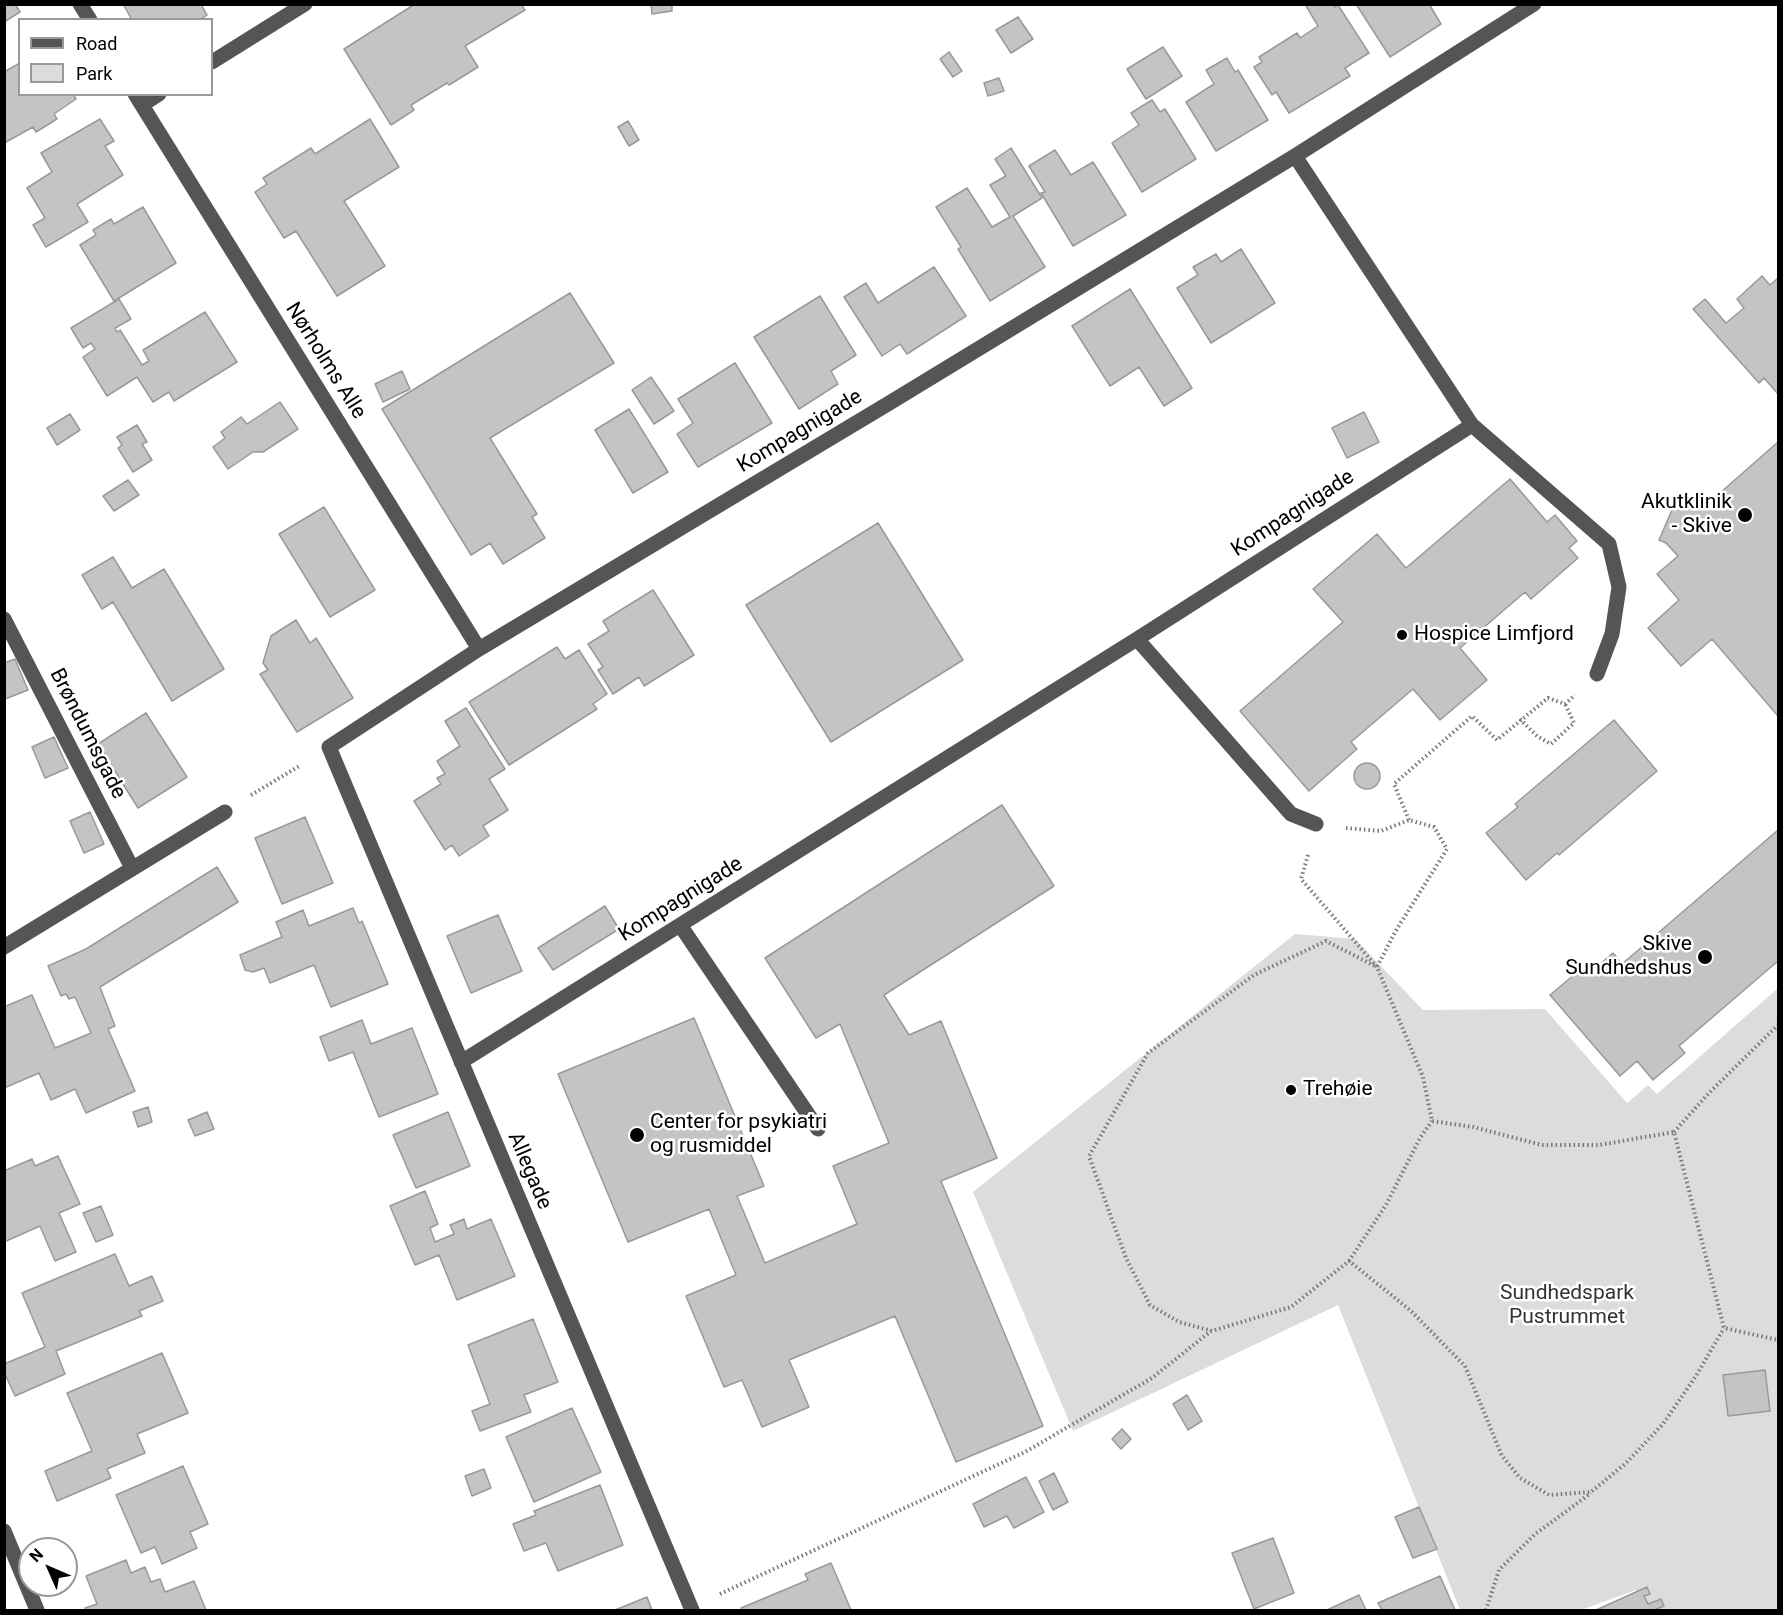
<!DOCTYPE html>
<meta charset="utf-8">
<style>
body{margin:0}
#map{position:relative;width:1783px;height:1615px;overflow:hidden;background:#fff;font-family:Roboto,sans-serif}
canvas{display:block}
.frame{position:absolute;inset:0;border:6px solid #000;pointer-events:none}
.legend{position:absolute;left:18px;top:18px;width:195px;height:78px;box-sizing:border-box;background:#fff;border:2px solid #999;margin:0;padding:8px 10px;list-style:none;font-size:18px;color:#000}
.legend li{display:flex;align-items:center;gap:12px;height:30px}
.legend b{width:30px;border:2px solid #999}
.north{position:absolute;left:18px;top:1537px;width:60px;height:60px;box-sizing:border-box;background:#fff;border:2px solid #999;border-radius:50%;rotate:315deg;font-size:16px;font-weight:700;line-height:24px;text-align:center;color:#000}
.north::after{content:'';display:block;margin:auto;width:21px;height:27px;background:#000;clip-path:polygon(50% 0,100% 100%,50% 72%,0 100%)}
</style>
<div id="map">
<canvas width="1783" height="1615"></canvas>
<div class="frame"></div>
<ul class="legend">
<li><b style="height:8px;background:#555"></b>Road</li>
<li><b style="height:16px;background:#dcdcdc"></b>Park</li>
</ul>
<div class="north">N</div>
</div>
<script>
const ctx = document.querySelector('canvas').getContext('2d');
ctx.lineJoin = 'round';
function fillPath(path, color) { ctx.fillStyle = color; ctx.fill(path, 'evenodd'); }
function trace(path, color, width, dash) { ctx.strokeStyle = color; ctx.lineWidth = width; ctx.lineCap = dash ? 'butt' : 'round'; ctx.setLineDash(dash || []); ctx.stroke(path); }
function drawText(font, color, halo, rows, align = 'center') {
  ctx.font = font + ' Roboto,sans-serif'; ctx.lineWidth = 5; ctx.setLineDash([]); ctx.textBaseline = 'middle'; ctx.strokeStyle = halo; ctx.fillStyle = color; for (const [text, x, y, turn = 0] of rows) {
    ctx.save(); ctx.translate(x, y); ctx.rotate((+turn || 0) * Math.PI / 180); ctx.textAlign = isNaN(turn) ? turn : align; if (halo) ctx.strokeText(text, 0, 0); ctx.fillText(text, 0, 0); ctx.restore();
  }
}
fillPath(new Path2D(`
 M 1295,934 L 1355,939 L 1423,1010 L 1545,1009 L 1627,1103 L 1648,1085 L 1657,1094 L 1778,988 L 1778,1610 L 1648,1610 L 1636,1590 L 1581,1610 L 1460,1610 L 1338,1305 L 1073,1431 L 973,1192 Z`), '#dcdcdc');
const building = new Path2D(`
 M 4,4 L 15,4 L 20,12 L 4,22 Z
 M 123,4 L 201,4 L 207,15 L 200,20 L 132,20 Z
 M 415,4 L 521,4 L 525,10 L 465,46 L 478,67 L 449,85 L 447,83 L 411,105 L 414,110 L 391,125 L 344,49 Z
 M 651,4 L 672,4 L 672,11 L 652,14 Z
 M 1305,4 L 1333,4 L 1335,7 L 1338,5 L 1369,53 L 1345,68 L 1350,76 L 1289,113 L 1276,92 L 1272,95 L 1254,67 L 1262,62 L 1259,57 L 1297,33 L 1300,38 L 1318,26 Z
 M 1356,4 L 1429,4 L 1441,24 L 1390,57 Z
 M 1018,17 L 1033,39 L 1011,53 L 996,30 Z
 M 1163,47 L 1182,76 L 1146,99 L 1127,69 Z
 M 949,52 L 962,71 L 953,77 L 940,59 Z
 M 1227,58 L 1235,72 L 1238,70 L 1268,120 L 1216,151 L 1186,102 L 1214,84 L 1206,70 Z
 M 20,63 L 20,94 L 73,94 L 76,99 L 54,114 L 57,119 L 36,132 L 33,127 L 6,142 L 4,140 L 4,72 Z
 M 999,78 L 1004,91 L 988,96 L 984,83 Z
 M 1152,100 L 1160,112 L 1165,109 L 1196,159 L 1142,192 L 1112,143 L 1139,125 L 1131,113 Z
 M 100,119 L 114,141 L 105,146 L 123,175 L 77,204 L 88,222 L 46,247 L 33,225 L 45,218 L 27,188 L 52,172 L 41,153 Z
 M 370,119 L 399,167 L 344,201 L 385,266 L 337,296 L 296,231 L 284,238 L 255,192 L 267,184 L 263,178 L 311,148 L 315,154 Z
 M 628,121 L 639,140 L 629,146 L 618,127 Z
 M 1011,148 L 1042,198 L 1013,216 L 1045,267 L 990,301 L 958,249 L 961,247 L 936,207 L 967,188 L 992,227 L 1010,217 L 990,185 L 1006,176 L 995,159 Z
 M 1055,150 L 1071,175 L 1093,162 L 1126,215 L 1073,246 L 1041,193 L 1045,192 L 1029,166 Z
 M 143,207 L 176,263 L 114,301 L 80,245 L 96,235 L 93,230 L 111,219 L 114,224 Z
 M 1241,249 L 1275,303 L 1211,343 L 1177,288 L 1198,275 L 1193,267 L 1216,254 L 1221,262 Z
 M 934,267 L 966,316 L 907,354 L 900,344 L 882,356 L 844,297 L 866,283 L 878,303 Z
 M 1762,276 L 1770,285 L 1778,278 L 1778,394 L 1764,378 L 1759,383 L 1693,309 L 1705,299 L 1726,323 L 1744,308 L 1737,299 Z
 M 1130,289 L 1192,388 L 1164,406 L 1139,367 L 1110,386 L 1072,326 Z
 M 570,293 L 614,363 L 490,438 L 537,514 L 532,517 L 545,538 L 503,564 L 490,543 L 471,555 L 382,409 Z
 M 820,296 L 856,355 L 831,371 L 838,384 L 799,409 L 754,337 Z
 M 119,299 L 131,319 L 115,328 L 117,332 L 120,330 L 142,365 L 149,361 L 143,350 L 205,312 L 237,362 L 174,401 L 169,392 L 153,402 L 137,377 L 107,396 L 83,357 L 95,349 L 91,343 L 83,348 L 71,328 Z
 M 735,363 L 772,423 L 698,467 L 677,434 L 693,423 L 678,399 Z
 M 402,371 L 410,389 L 383,402 L 375,384 Z
 M 651,377 L 674,411 L 654,424 L 632,390 Z
 M 280,402 L 298,429 L 263,452 L 253,452 L 228,469 L 213,447 L 225,438 L 221,432 L 241,417 L 247,424 Z
 M 629,409 L 668,472 L 633,493 L 595,430 Z
 M 1364,412 L 1379,442 L 1347,458 L 1332,428 Z
 M 70,414 L 80,430 L 57,445 L 47,428 Z
 M 137,425 L 147,442 L 142,444 L 152,460 L 133,472 L 118,448 L 122,445 L 117,437 Z
 M 1778,442 L 1778,716 L 1712,639 L 1681,666 L 1648,628 L 1679,600 L 1657,574 L 1678,556 L 1666,543 L 1659,540 L 1678,496 L 1704,507 Z
 M 1510,479 L 1547,522 L 1555,515 L 1577,541 L 1569,548 L 1578,558 L 1531,599 L 1525,592 L 1460,648 L 1487,680 L 1440,720 L 1413,689 L 1351,742 L 1357,749 L 1309,791 L 1240,711 L 1343,622 L 1313,589 L 1377,534 L 1406,568 Z
 M 128,480 L 139,495 L 114,511 L 103,496 Z
 M 324,507 L 375,590 L 330,617 L 279,534 Z
 M 878,523 L 963,660 L 831,742 L 746,605 Z
 M 113,557 L 132,588 L 164,569 L 224,669 L 172,701 L 113,602 L 102,609 L 82,575 Z
 M 653,590 L 694,655 L 644,686 L 639,677 L 613,694 L 598,670 L 603,667 L 588,644 L 609,631 L 603,621 Z
 M 296,620 L 310,643 L 316,638 L 353,698 L 297,732 L 260,674 L 268,670 L 263,663 L 271,636 Z
 M 557,647 L 565,659 L 579,650 L 607,694 L 593,704 L 597,709 L 509,765 L 469,702 Z
 M 15,659 L 28,690 L 5,699 L 4,663 Z
 M 466,708 L 505,769 L 489,779 L 508,810 L 483,826 L 489,836 L 459,856 L 452,845 L 445,850 L 414,801 L 441,784 L 437,778 L 445,774 L 437,761 L 460,746 L 445,721 Z
 M 146,713 L 187,777 L 138,808 L 98,744 Z
 M 1614,720 L 1657,771 L 1559,855 L 1557,853 L 1526,880 L 1486,833 L 1518,807 L 1515,804 Z
 M 54,737 L 68,768 L 45,778 L 32,747 Z
 M1354 776a13 13 0 1 1 26 0a13 13 0 1 1-26 0Z
 M 1002,805 L 1054,886 L 884,995 L 909,1035 L 941,1021 L 997,1158 L 941,1181 L 1043,1426 L 956,1462 L 895,1316 L 789,1360 L 809,1407 L 762,1427 L 742,1380 L 724,1387 L 686,1296 L 736,1275 L 709,1209 L 628,1242 L 558,1074 L 694,1018 L 764,1186 L 737,1196 L 765,1263 L 857,1224 L 833,1166 L 889,1143 L 840,1024 L 816,1038 L 765,958 Z
 M 90,812 L 104,844 L 84,853 L 70,821 Z
 M 305,817 L 333,883 L 282,904 L 255,838 Z
 M 1778,830 L 1778,961 L 1679,1046 L 1685,1053 L 1653,1080 L 1637,1061 L 1620,1076 L 1550,995 L 1587,964 L 1593,970 L 1613,953 L 1622,964 Z
 M 217,867 L 238,902 L 100,987 L 115,1026 L 108,1029 L 135,1091 L 86,1113 L 75,1089 L 51,1100 L 39,1073 L 4,1088 L 4,1007 L 32,995 L 55,1048 L 91,1033 L 75,997 L 69,999 L 66,994 L 61,996 L 48,966 L 86,949 Z
 M 605,906 L 619,929 L 553,970 L 538,948 Z
 M 353,908 L 359,923 L 362,921 L 388,984 L 331,1007 L 314,965 L 270,983 L 264,968 L 253,972 L 245,970 L 240,955 L 282,937 L 276,922 L 303,910 L 309,926 Z
 M 498,915 L 522,971 L 471,993 L 447,936 Z
 M 362,1020 L 371,1044 L 412,1028 L 438,1094 L 379,1117 L 353,1052 L 329,1061 L 320,1037 Z
 M 148,1107 L 152,1122 L 138,1127 L 133,1112 Z
 M 207,1112 L 214,1129 L 195,1136 L 188,1120 Z
 M 448,1112 L 470,1166 L 416,1188 L 393,1135 Z
 M 58,1156 L 80,1204 L 59,1213 L 76,1252 L 55,1261 L 40,1226 L 4,1242 L 4,1171 L 32,1159 L 35,1166 Z
 M 425,1191 L 438,1224 L 430,1228 L 435,1242 L 454,1234 L 450,1225 L 464,1219 L 467,1229 L 491,1219 L 515,1276 L 457,1300 L 439,1255 L 415,1265 L 390,1206 Z
 M 101,1206 L 113,1235 L 96,1242 L 83,1213 Z
 M 115,1254 L 129,1286 L 152,1276 L 163,1301 L 139,1311 L 142,1316 L 56,1351 L 65,1374 L 15,1396 L 4,1372 L 4,1364 L 45,1347 L 22,1293 Z
 M 533,1319 L 558,1382 L 524,1395 L 531,1412 L 480,1431 L 472,1411 L 490,1404 L 468,1345 Z
 M 162,1353 L 188,1413 L 137,1434 L 145,1453 L 107,1469 L 111,1478 L 57,1501 L 45,1471 L 92,1451 L 67,1393 Z
 M 1765,1370 L 1770,1411 L 1728,1416 L 1723,1375 Z
 M 1187,1395 L 1202,1421 L 1188,1430 L 1173,1404 Z
 M 572,1408 L 601,1472 L 534,1502 L 506,1437 Z
 M 1122,1429 L 1131,1439 L 1121,1449 L 1112,1439 Z
 M 183,1466 L 208,1524 L 190,1532 L 197,1548 L 162,1564 L 155,1547 L 141,1553 L 116,1495 Z
 M 484,1469 L 491,1488 L 472,1496 L 465,1476 Z
 M 1054,1473 L 1068,1502 L 1053,1510 L 1039,1481 Z
 M 1026,1477 L 1044,1512 L 1014,1528 L 1007,1516 L 984,1527 L 973,1504 Z
 M 600,1485 L 623,1545 L 558,1571 L 546,1543 L 524,1551 L 513,1524 L 536,1515 L 534,1511 Z
 M 1419,1507 L 1437,1549 L 1413,1558 L 1395,1517 Z
 M 1273,1538 L 1294,1593 L 1254,1609 L 1232,1553 Z
 M 126,1560 L 131,1573 L 145,1567 L 151,1582 L 160,1579 L 165,1592 L 194,1581 L 206,1610 L 86,1610 L 85,1608 L 97,1604 L 86,1576 Z
 M 831,1563 L 851,1610 L 742,1610 L 741,1608 L 808,1580 L 805,1574 Z
 M 1440,1576 L 1455,1610 L 1382,1610 L 1378,1603 Z
 M 1647,1587 L 1650,1594 L 1644,1596 L 1648,1604 L 1661,1599 L 1664,1606 L 1654,1610 L 1596,1610 Z
 M 1359,1595 L 1366,1610 L 1327,1610 Z
 M 647,1597 L 652,1610 L 615,1610 Z`);
fillPath(building, '#c4c4c4');
trace(building, '#999', 1.5);
trace(new Path2D(`
 M 1520,719 L 1537,736 L 1551,744 L 1574,723 L 1565,704
 M 251,795 L 301,765
 M 1409,820 L 1394,784 L 1472,716 L 1497,740 L 1548,698 L 1565,704 L 1575,695
 M 1346,828 L 1381,831 L 1409,820 L 1434,827 L 1447,849 L 1395,932 L 1377,967 L 1423,1077 L 1432,1121 L 1473,1127 L 1542,1145 L 1599,1145 L 1674,1132 L 1724,1328 L 1778,1340
 M 1308,855 L 1301,879 L 1377,967 L 1326,941 L 1254,975 L 1148,1053 L 1089,1156 L 1126,1258 L 1150,1305 L 1179,1322 L 1212,1331 L 1291,1307 L 1349,1261 L 1410,1310 L 1465,1366 L 1502,1456 L 1520,1478 L 1549,1495 L 1591,1492 L 1626,1463 L 1663,1424 L 1696,1376 L 1724,1328
 M 1674,1132 L 1709,1093 L 1778,1025
 M 1349,1261 L 1386,1205 L 1420,1138 L 1432,1121
 M 720,1594 L 1025,1452 L 1152,1378 L 1211,1331
 M 1486,1610 L 1499,1570 L 1534,1535 L 1591,1493`), '#777', 4, [1.5, 3]);
trace(new Path2D(`
 M 80,4 L 90,20
 M 212,62 L 305,4
 M 135,94 L 479,649
 M 142,105 L 159,94
 M 1472,425 L 1609,544 L 1619,587 L 1612,634 L 1597,674
 M 4,619 L 132,868
 M 1137,639 L 1291,814 L 1316,824
 M 680,925 L 818,1129
 M 4,947 L 225,812
 M 461,1062 L 1137,639 L 1472,425 L 1295,156
 M 4,1531 L 37,1610
 M 692,1610 L 329,747 L 479,649 L 891,402 L 1295,156 L 1534,4`), '#555', 15);
for (const [x, y, r, color] of [
 [1745,515,8,"#000"],
 [1402,635,6,"#000"],
 [1705,957,8,"#000"],
 [1291,1090,6,"#000"],
 [637,1135,8,"#000"]
]) { const dot = new Path2D(); dot.arc(x, y, r, 0, 2 * Math.PI); ctx.fillStyle = color; ctx.fill(dot); trace(dot, '#fff', 2); }
drawText('21px', '#000', '#fff', [
 ["Nørholms Alle",325,361,58],
 ["Kompagnigade",800,432,-31],
 ["Kompagnigade",1293,514,-33],
 ["Brøndumsgade",87,734,63],
 ["Kompagnigade",681,900,-32],
 ["Allegade",529,1171,67]
]);
drawText('21px', '#000', '#fff', [
 ["Akutklinik",1732,503,"right"],
 ["- Skive",1732,527,"right"],
 ["Hospice Limfjord",1414,635],
 ["Skive",1692,945,"right"],
 ["Sundhedshus",1692,969,"right"],
 ["Trehøie",1303,1090],
 ["Center for psykiatri",650,1123],
 ["og rusmiddel",650,1147]
], 'left');
drawText('21px', '#333', '#fff', [
 ["Sundhedspark",1567,1294],
 ["Pustrummet",1567,1318]
]);
</script>
